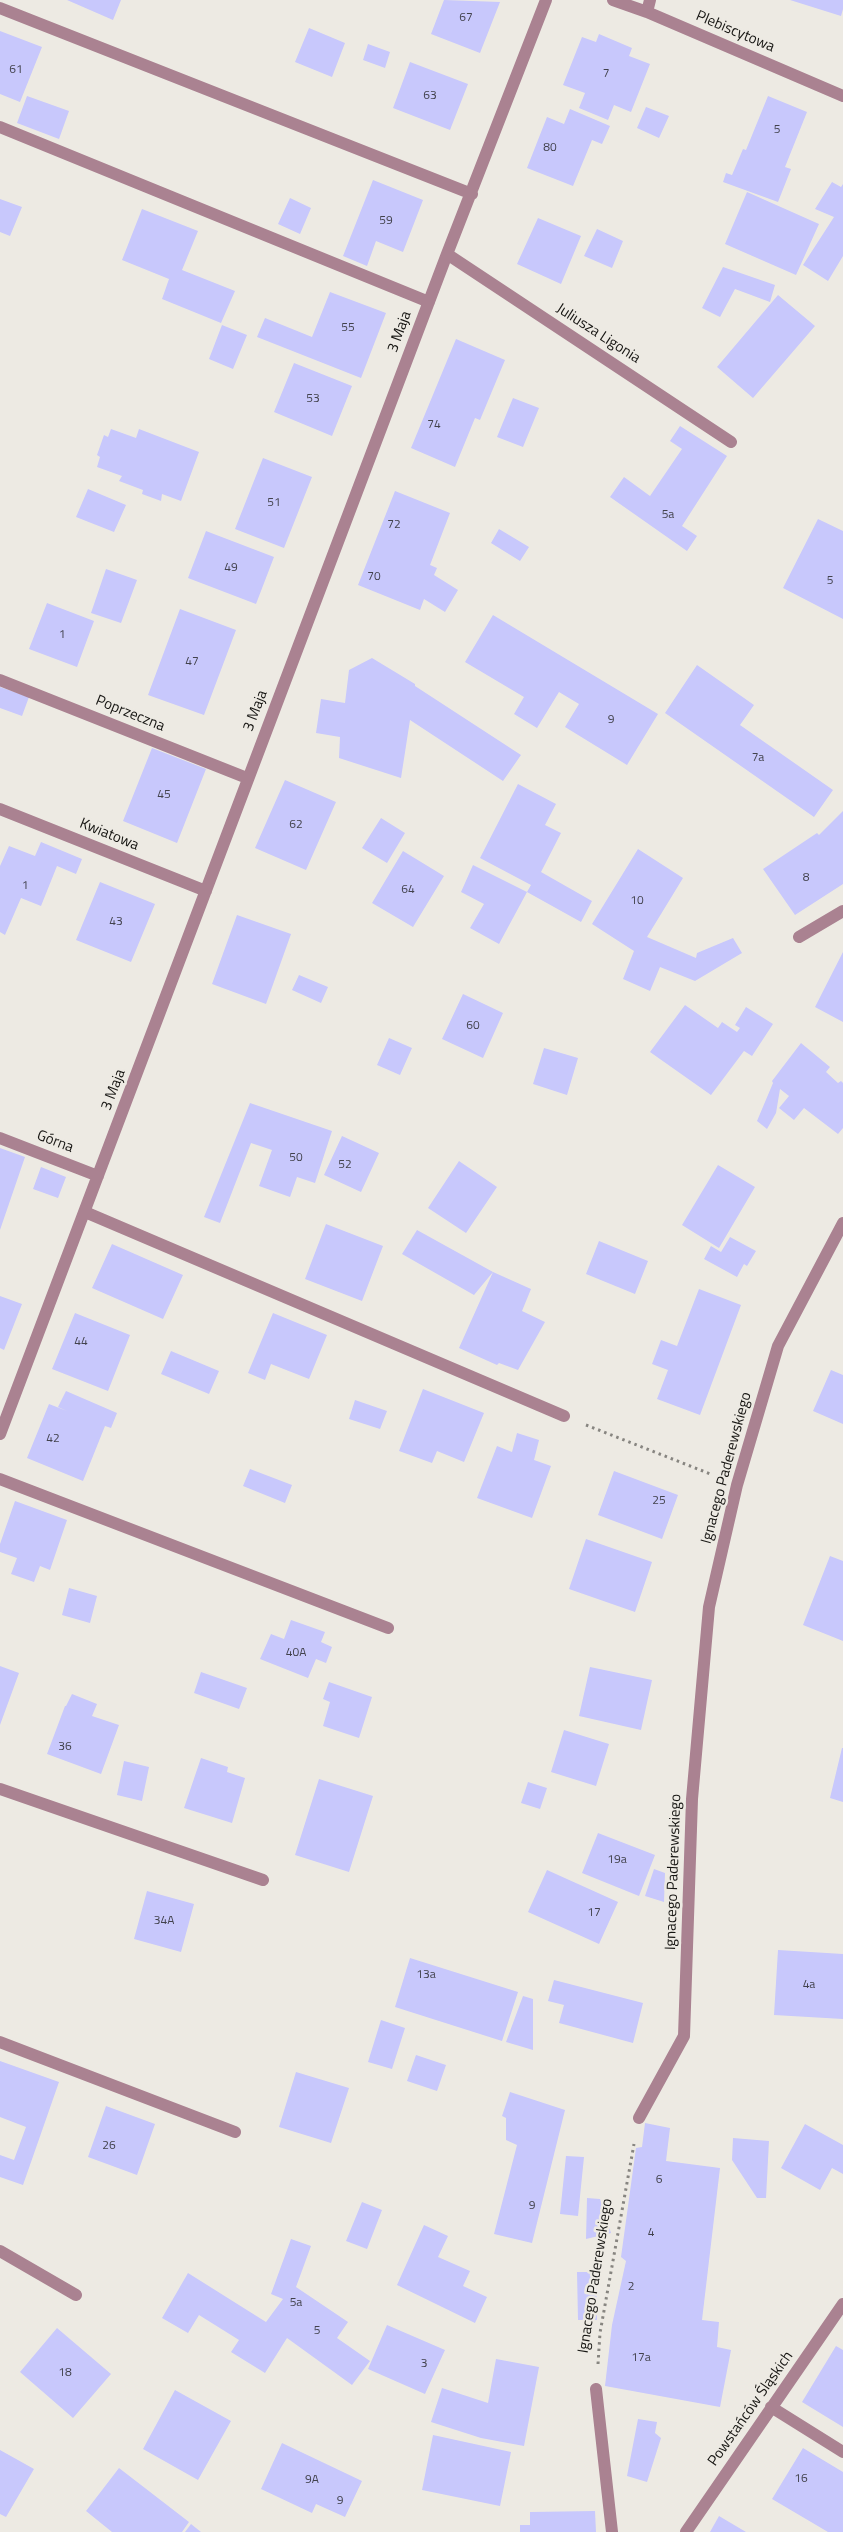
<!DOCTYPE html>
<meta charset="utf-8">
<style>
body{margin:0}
canvas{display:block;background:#edeae3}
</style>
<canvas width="843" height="2532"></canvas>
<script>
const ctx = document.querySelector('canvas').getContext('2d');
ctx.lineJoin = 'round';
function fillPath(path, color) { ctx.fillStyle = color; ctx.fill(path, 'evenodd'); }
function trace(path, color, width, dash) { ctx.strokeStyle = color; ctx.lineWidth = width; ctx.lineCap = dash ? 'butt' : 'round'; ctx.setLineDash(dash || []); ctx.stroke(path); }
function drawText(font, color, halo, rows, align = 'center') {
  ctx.font = font + ' "Titillium Web",sans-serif'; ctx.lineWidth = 5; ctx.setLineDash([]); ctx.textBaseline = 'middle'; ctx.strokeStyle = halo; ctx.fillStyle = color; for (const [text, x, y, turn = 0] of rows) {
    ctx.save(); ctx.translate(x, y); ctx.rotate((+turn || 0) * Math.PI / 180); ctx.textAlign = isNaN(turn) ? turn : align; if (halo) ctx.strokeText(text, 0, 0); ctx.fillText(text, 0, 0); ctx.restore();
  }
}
fillPath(new Path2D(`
 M 67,0 L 121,0 L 113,20 Z
 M 444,0 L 500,2 L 480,53 L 431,34 Z
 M 790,0 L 843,0 L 843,9 L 841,16 Z
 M 309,28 L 345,43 L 332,77 L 295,62 Z
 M 0,31 L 42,47 L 20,102 L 0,94 Z
 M 599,34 L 632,48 L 629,56 L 650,64 L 631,112 L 614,105 L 608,120 L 579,108 L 585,93 L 563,85 L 582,37 L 596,42 Z
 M 368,44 L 390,52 L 385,68 L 363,60 Z
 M 410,62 L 468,84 L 450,130 L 393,108 Z
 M 27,96 L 69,111 L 59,139 L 17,123 Z
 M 768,96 L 807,112 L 785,167 L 791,169 L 778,202 L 723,182 L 726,173 L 732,175 L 743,149 L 746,150 Z
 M 646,107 L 669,116 L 659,138 L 637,128 Z
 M 570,109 L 610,126 L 602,144 L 592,140 L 573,186 L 527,168 L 547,117 L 564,124 Z
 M 373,180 L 423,200 L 403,252 L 376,241 L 367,266 L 343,256 Z
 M 832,182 L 841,187 L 843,184 L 843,256 L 828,281 L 803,265 L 834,217 L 815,209 Z
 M 747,192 L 819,224 L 796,275 L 725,244 Z
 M 290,198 L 311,208 L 300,234 L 278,224 Z
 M 0,199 L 22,207 L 10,236 L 0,232 Z
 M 142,209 L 198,231 L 182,270 L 235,291 L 221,323 L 162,299 L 169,279 L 122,260 Z
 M 538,218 L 581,236 L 561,284 L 517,264 Z
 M 597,229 L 623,241 L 612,268 L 584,256 Z
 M 723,267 L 775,285 L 770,302 L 735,289 L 720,317 L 702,308 Z
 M 330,292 L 386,313 L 361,378 L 257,337 L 265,318 L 312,337 Z
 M 778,295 L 815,326 L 753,398 L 717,367 Z
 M 222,325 L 247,335 L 233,369 L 209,359 Z
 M 456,339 L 505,360 L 480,420 L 475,418 L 455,467 L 411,448 Z
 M 294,363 L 352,386 L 332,436 L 274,412 Z
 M 513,398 L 539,408 L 523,447 L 497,437 Z
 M 680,426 L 727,456 L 682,526 L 697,536 L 687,551 L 610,497 L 624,477 L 650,496 L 682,449 L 670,441 Z
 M 111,429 L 136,438 L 139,429 L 199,452 L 181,501 L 162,494 L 161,501 L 142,494 L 143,490 L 119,481 L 122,476 L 97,467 L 100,457 L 97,455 L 104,435 L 108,437 Z
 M 263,458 L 312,477 L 284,548 L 235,529 Z
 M 88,489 L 126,505 L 114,532 L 76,517 Z
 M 395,491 L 450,513 L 430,565 L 437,568 L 434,575 L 458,590 L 445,612 L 424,599 L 420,610 L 358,585 Z
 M 818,519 L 843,531 L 843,619 L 783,588 Z
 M 499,529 L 529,547 L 520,561 L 491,543 Z
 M 206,531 L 274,557 L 256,604 L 188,578 Z
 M 106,569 L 137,580 L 121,623 L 91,613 Z
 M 47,603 L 94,621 L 77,667 L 29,649 Z
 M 180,609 L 236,630 L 204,715 L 148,695 Z
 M 493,615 L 658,714 L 627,765 L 565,727 L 579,704 L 559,692 L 537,728 L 514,714 L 524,697 L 465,662 Z
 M 372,658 L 415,684 L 415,686 L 521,755 L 503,781 L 410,720 L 401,778 L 339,758 L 340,737 L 316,733 L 321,699 L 345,703 L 349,670 Z
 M 697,665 L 754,705 L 740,725 L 833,790 L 814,817 L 665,713 Z
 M 0,687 L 29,697 L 22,716 L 0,708 Z
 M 152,748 L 206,769 L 177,843 L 123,821 Z
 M 285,780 L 336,802 L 306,870 L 255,848 Z
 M 518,784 L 556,804 L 545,825 L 561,833 L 541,872 L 592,901 L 581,922 L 527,892 L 531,885 L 480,858 Z
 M 843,811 L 843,884 L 795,915 L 763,869 L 817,833 L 819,835 Z
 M 381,818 L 405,833 L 387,863 L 362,848 Z
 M 41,842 L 82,859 L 76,874 L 57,866 L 41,906 L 21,898 L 5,935 L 0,932 L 0,866 L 9,846 L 35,856 Z
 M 638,849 L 683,878 L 647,937 L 696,958 L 697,953 L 733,938 L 742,953 L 695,981 L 660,967 L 650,991 L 623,979 L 634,951 L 592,924 Z
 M 403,851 L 444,876 L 413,927 L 372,903 Z
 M 473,865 L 527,892 L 499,944 L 470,928 L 484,904 L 461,892 Z
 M 100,882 L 155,904 L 131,962 L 76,940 Z
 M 237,915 L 291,934 L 266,1004 L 212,984 Z
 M 843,952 L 843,1022 L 815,1007 Z
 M 299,975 L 328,987 L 321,1003 L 292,990 Z
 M 463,994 L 503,1013 L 483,1058 L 442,1039 Z
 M 685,1005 L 718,1028 L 722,1022 L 737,1032 L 740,1028 L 735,1025 L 746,1007 L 773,1024 L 752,1056 L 744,1051 L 711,1095 L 650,1052 Z
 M 389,1038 L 412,1048 L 400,1075 L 377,1065 Z
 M 801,1043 L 830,1067 L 826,1072 L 838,1083 L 841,1081 L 843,1083 L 843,1128 L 838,1134 L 804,1108 L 794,1120 L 779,1108 L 789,1096 L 780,1089 L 776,1113 L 767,1129 L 757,1121 L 773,1083 L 772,1081 Z
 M 544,1048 L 578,1058 L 567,1095 L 533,1084 Z
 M 250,1103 L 332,1131 L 315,1183 L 297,1177 L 290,1197 L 259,1186 L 272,1150 L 251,1143 L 220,1223 L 204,1217 Z
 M 342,1136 L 379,1153 L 361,1192 L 324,1175 Z
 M 0,1148 L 25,1157 L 0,1230 Z
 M 459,1161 L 497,1187 L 466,1233 L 428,1208 Z
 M 718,1165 L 755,1187 L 719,1248 L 682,1225 Z
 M 41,1167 L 66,1177 L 58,1198 L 33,1189 Z
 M 326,1224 L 383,1246 L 362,1301 L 305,1279 Z
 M 417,1230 L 493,1272 L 474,1295 L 402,1254 Z
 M 730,1237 L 756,1251 L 747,1266 L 744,1264 L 737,1277 L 704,1259 L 711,1246 L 721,1252 Z
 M 599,1241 L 648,1261 L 635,1294 L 586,1274 Z
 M 112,1244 L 183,1275 L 163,1319 L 92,1288 Z
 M 493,1272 L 531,1289 L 522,1311 L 545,1322 L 518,1370 L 499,1363 L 497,1365 L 459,1348 Z
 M 699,1289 L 741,1305 L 700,1415 L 657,1399 L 668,1370 L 652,1364 L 661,1340 L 677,1346 Z
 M 0,1296 L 22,1304 L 4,1350 L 0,1348 Z
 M 75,1313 L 130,1335 L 108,1391 L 52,1369 Z
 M 273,1313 L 327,1335 L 309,1379 L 271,1364 L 265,1380 L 248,1373 Z
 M 171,1351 L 219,1371 L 209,1394 L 161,1374 Z
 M 831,1370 L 843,1375 L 843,1424 L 813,1411 Z
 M 423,1389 L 484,1413 L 464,1462 L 437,1451 L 432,1463 L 399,1451 Z
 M 66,1391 L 117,1413 L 111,1428 L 105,1426 L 83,1481 L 27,1458 L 49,1404 L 67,1411 L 58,1407 Z
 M 355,1400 L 387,1411 L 380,1429 L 349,1419 Z
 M 517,1433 L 539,1440 L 534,1460 L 551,1466 L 532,1518 L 477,1498 L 497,1446 L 512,1452 Z
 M 250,1469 L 292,1485 L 285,1503 L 243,1486 Z
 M 614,1471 L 678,1495 L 662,1539 L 598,1515 Z
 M 15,1501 L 67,1520 L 50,1570 L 40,1566 L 34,1582 L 11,1574 L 17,1558 L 0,1552 L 0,1544 Z
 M 586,1539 L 652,1562 L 635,1612 L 569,1589 Z
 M 830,1556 L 843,1561 L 843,1641 L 803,1625 Z
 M 69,1588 L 97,1596 L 90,1623 L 62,1615 Z
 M 291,1620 L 325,1632 L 321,1642 L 332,1647 L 326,1663 L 316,1659 L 308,1678 L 260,1659 L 271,1634 L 284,1639 Z
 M 0,1666 L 19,1673 L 0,1725 Z
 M 590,1667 L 652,1680 L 641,1730 L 579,1716 Z
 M 201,1672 L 247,1688 L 239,1709 L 194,1693 Z
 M 329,1682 L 372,1697 L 359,1738 L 323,1726 L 330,1702 L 323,1699 Z
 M 72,1694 L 97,1704 L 92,1716 L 119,1725 L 101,1774 L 47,1754 L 65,1706 L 66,1706 Z
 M 564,1730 L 609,1744 L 596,1786 L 551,1772 Z
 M 842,1748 L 843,1748 L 843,1802 L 830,1798 Z
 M 201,1758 L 228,1767 L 227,1772 L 245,1778 L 232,1823 L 184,1808 Z
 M 124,1761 L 149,1767 L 142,1801 L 117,1795 Z
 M 319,1779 L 373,1796 L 349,1872 L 295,1855 Z
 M 528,1782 L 547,1788 L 540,1809 L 521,1803 Z
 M 598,1833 L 655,1855 L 639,1896 L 582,1873 Z
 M 654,1869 L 665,1873 L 664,1902 L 645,1896 Z
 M 547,1870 L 618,1902 L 599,1944 L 528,1912 Z
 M 147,1891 L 194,1904 L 181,1952 L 134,1939 Z
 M 778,1950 L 843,1954 L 843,2019 L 774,2015 Z
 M 410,1958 L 518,1992 L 502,2041 L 395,2007 Z
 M 554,1980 L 643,2003 L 633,2043 L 559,2023 L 564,2005 L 548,2001 Z
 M 523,1996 L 533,1999 L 533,2050 L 506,2042 Z
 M 381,2020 L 405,2028 L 392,2069 L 368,2062 Z
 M 416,2055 L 446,2065 L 437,2091 L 407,2081 Z
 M 0,2061 L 59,2082 L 23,2185 L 0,2177 L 0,2155 L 14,2160 L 26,2127 L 0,2117 Z
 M 296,2072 L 349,2088 L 331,2143 L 279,2127 Z
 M 510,2092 L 565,2110 L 532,2243 L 494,2234 L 517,2145 L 506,2140 L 506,2118 L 502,2116 Z
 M 106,2106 L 155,2124 L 137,2175 L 88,2157 Z
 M 645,2123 L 670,2128 L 666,2161 L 720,2168 L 702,2320 L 719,2322 L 717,2347 L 731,2350 L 720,2407 L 605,2386 L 612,2325 L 626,2261 L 621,2257 L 636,2148 L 642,2147 Z
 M 805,2124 L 843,2145 L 843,2174 L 832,2168 L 820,2190 L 781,2168 Z
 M 733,2138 L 769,2141 L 766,2198 L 757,2198 L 732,2160 Z
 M 566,2156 L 584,2157 L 578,2216 L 560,2214 Z
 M 587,2198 L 600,2199 L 611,2233 L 586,2239 Z
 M 362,2202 L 382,2210 L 367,2249 L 346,2241 Z
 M 424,2225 L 448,2236 L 438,2257 L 470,2271 L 463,2286 L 487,2297 L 475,2323 L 397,2285 Z
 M 291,2239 L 311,2246 L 296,2287 L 348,2322 L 337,2338 L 370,2361 L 352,2385 L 287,2338 L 265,2373 L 231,2352 L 239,2340 L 199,2315 L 188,2333 L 162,2318 L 188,2273 L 266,2322 L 283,2299 L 271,2294 Z
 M 577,2272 L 596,2272 L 597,2320 L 578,2320 Z
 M 387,2325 L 445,2350 L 425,2394 L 368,2369 Z
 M 57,2328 L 111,2374 L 73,2418 L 20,2372 Z
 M 836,2346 L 843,2350 L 843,2427 L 802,2402 Z
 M 496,2359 L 539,2367 L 524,2446 L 481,2438 L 431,2422 L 442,2388 L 488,2403 Z
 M 175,2390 L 231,2421 L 198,2480 L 143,2449 Z
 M 638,2419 L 657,2422 L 655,2433 L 661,2438 L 647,2482 L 627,2476 Z
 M 433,2435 L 511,2452 L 500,2506 L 422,2490 Z
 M 282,2443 L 362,2481 L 345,2517 L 316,2504 L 312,2513 L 261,2489 Z
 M 803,2448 L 843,2472 L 843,2532 L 828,2532 L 772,2499 Z
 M 0,2450 L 34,2469 L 6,2517 L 0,2514 Z
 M 119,2468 L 189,2522 L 182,2532 L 112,2532 L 86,2511 Z
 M 595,2511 L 596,2532 L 520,2532 L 520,2525 L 530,2525 L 530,2512 Z
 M 719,2516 L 746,2532 L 710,2532 Z
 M 191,2524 L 201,2532 L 185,2532 Z`), '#c8c8fc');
trace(new Path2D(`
 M 586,1425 L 713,1475
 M 598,2364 L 600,2333 L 634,2144`), '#878580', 3, [2.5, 4]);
trace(new Path2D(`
 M 613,0 L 647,12 L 843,96
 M 0,8 L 472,194
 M 647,12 L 650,0
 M 0,127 L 429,302
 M 447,254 L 731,442
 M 0,680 L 247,778
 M 0,809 L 206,891
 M 799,937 L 843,911
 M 0,1138 L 98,1176
 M 85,1212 L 564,1416
 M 0,1434 L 447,254 L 546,0
 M 0,1479 L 388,1628
 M 0,1789 L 263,1880
 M 0,2042 L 235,2132
 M 639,2118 L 684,2036 L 692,1799 L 709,1607 L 737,1485 L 778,1346 L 843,1223
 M 0,2251 L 76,2295
 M 596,2389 L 612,2532
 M 771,2407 L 843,2452
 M 686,2532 L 843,2304`), '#aa8291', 12);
drawText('12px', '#42424c', null, [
 ["67",466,18],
 ["61",16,70],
 ["7",606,74],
 ["63",430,96],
 ["5",777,130],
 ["80",550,148],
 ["59",386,221],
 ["55",348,328],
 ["53",313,399],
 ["74",434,425],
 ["51",274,503],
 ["5a",668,515],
 ["72",394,525],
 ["49",231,568],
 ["70",374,577],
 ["5",830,581],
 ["1",62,635],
 ["47",192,662],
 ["9",611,720],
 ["7a",758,758],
 ["45",164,795],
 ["62",296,825],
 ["8",806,878],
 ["1",25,886],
 ["64",408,890],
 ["10",637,901],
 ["43",116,922],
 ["60",473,1026],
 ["50",296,1158],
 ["52",345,1165],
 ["44",81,1342],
 ["42",53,1439],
 ["25",659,1501],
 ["40A",296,1653],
 ["36",65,1747],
 ["19a",617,1860],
 ["17",594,1913],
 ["34A",164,1921],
 ["13a",426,1975],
 ["4a",809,1985],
 ["26",109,2146],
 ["6",659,2180],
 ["9",532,2206],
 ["4",651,2233],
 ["2",631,2287],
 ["5a",296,2303],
 ["5",317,2331],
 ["17a",641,2358],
 ["3",424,2364],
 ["18",65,2373],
 ["16",801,2479],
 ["9A",312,2480],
 ["9",340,2501]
]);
drawText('15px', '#161512', '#edeae3', [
 ["Plebiscytowa",735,32,23],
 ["3 Maja",400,332,-70],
 ["Juliusza Ligonia",598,334,33],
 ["3 Maja",256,711,-69],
 ["Poprzeczna",130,714,22],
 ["Kwiatowa",109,835,22],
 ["3 Maja",114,1090,-69],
 ["Górna",55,1142,21],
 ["Ignacego Paderewskiego",727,1468,-75],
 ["Ignacego Paderewskiego",674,1872,-88],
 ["Ignacego Paderewskiego",596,2276,-81],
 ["Powstańców Śląskich",751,2409,-55]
]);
</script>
